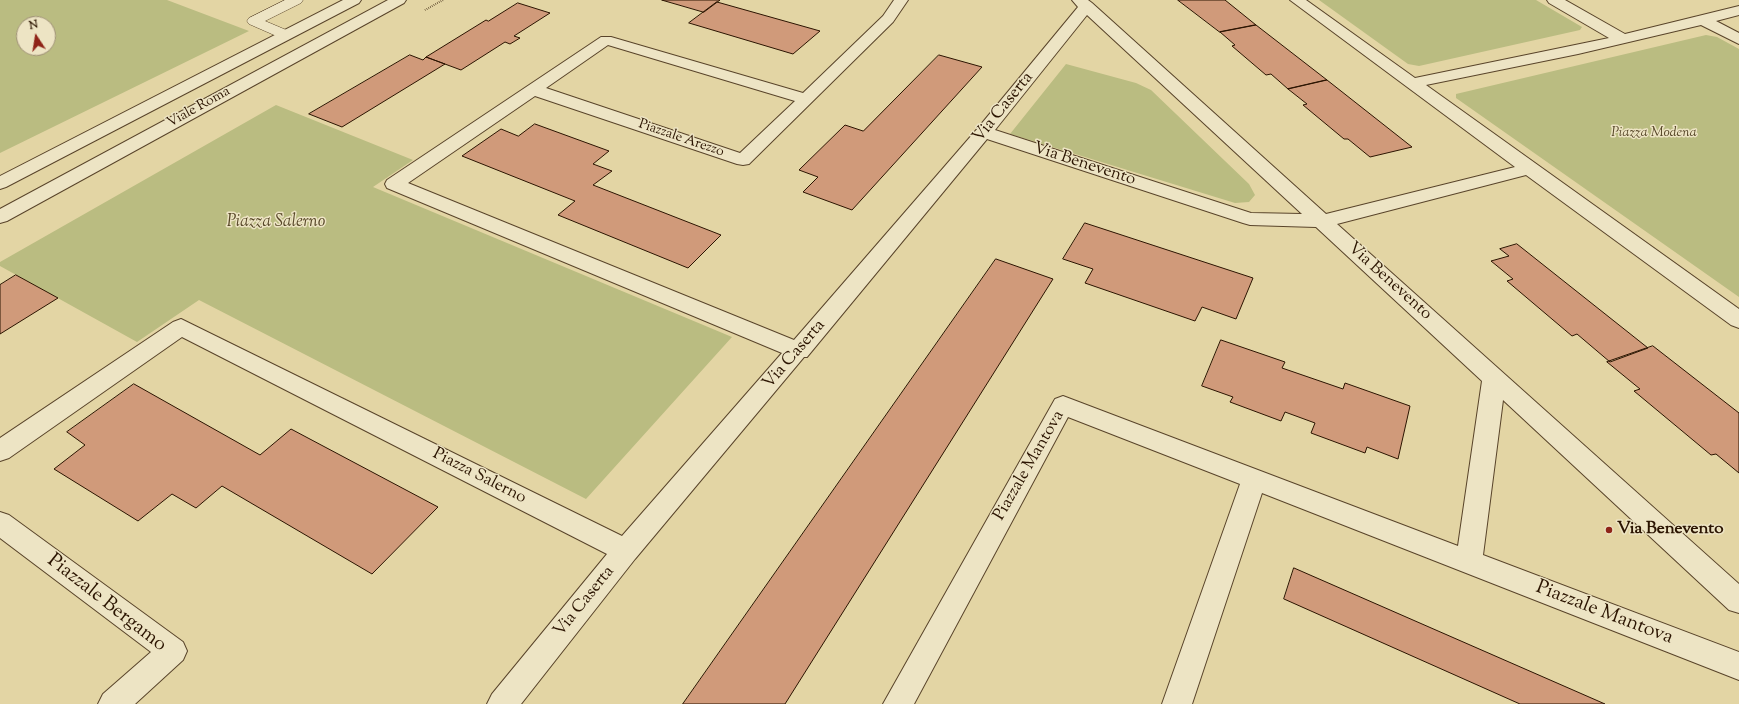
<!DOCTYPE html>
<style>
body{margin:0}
#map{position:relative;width:1739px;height:704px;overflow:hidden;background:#e3d5a4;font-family:"Sorts Mill Goudy",serif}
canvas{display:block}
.north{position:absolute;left:16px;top:16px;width:40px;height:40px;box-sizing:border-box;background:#ede4c4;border:1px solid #9f9176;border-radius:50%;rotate:348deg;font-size:11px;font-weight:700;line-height:16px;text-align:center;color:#2b1401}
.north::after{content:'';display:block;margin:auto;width:14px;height:18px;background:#8f2418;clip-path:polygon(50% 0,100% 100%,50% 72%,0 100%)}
</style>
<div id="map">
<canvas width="1739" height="704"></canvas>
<div class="north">N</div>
</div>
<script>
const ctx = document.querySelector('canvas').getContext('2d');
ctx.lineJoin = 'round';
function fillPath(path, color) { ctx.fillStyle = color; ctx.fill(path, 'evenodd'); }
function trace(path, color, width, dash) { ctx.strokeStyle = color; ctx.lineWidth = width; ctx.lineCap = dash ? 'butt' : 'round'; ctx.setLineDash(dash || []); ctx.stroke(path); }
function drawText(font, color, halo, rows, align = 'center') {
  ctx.font = font + ' "Sorts Mill Goudy",serif'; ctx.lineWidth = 3; ctx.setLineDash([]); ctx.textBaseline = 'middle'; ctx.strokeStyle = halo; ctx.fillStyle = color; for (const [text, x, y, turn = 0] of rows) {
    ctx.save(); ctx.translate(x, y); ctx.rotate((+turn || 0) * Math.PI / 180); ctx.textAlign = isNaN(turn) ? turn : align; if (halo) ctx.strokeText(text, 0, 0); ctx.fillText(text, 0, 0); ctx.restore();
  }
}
fillPath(new Path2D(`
 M 0,0 L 167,0 L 249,31 L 0,153 ZM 24,24 L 48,24 L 48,48 L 24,48 Z
 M 1319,0 L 1536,0 L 1582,27 L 1580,30 L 1419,66 L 1408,64 Z
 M 1706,35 L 1717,37 L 1739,49 L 1739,297 L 1456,98 L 1456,94 Z
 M 1066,64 L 1136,83 L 1151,90 L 1249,184 L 1255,195 L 1249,202 L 1235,203 L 1010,134 Z
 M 276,105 L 413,160 L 373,187 L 732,337 L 586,499 L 199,300 L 137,342 L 0,266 L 0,262 Z`), '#babc81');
const building = new Path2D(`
 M 662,0 L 720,0 L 704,12 Z
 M 1178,0 L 1225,0 L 1256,25 L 1220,32 Z
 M 717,2 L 820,31 L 793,54 L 689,23 Z
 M 518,3 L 550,13 L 514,36 L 520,38 L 510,44 L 505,42 L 461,70 L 426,57 L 486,20 L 488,21 Z
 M 1256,25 L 1327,80 L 1288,89 L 1271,74 L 1266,75 L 1232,46 L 1235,45 L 1220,32 Z
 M 410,55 L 423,60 L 426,57 L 445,64 L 342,127 L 309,114 Z
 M 939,55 L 982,67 L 852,210 L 803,192 L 818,177 L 799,170 L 845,125 L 863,131 Z
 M 1327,80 L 1412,147 L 1370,157 L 1348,139 L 1344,139 L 1303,105 L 1307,104 L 1288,89 Z
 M 535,124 L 609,151 L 593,164 L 612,171 L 593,185 L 721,235 L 688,268 L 558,215 L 575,201 L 462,156 L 501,129 L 518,136 Z
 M 1085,223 L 1253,278 L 1236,319 L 1202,307 L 1195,321 L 1085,283 L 1093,269 L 1063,259 Z
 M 1517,244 L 1648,348 L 1610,362 L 1577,334 L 1572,336 L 1507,281 L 1513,279 L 1491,261 L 1509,256 L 1500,249 Z
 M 996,259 L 1053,279 L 785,704 L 683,704 Z
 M 16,275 L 58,298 L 0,334 L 0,285 Z
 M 1221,340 L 1285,362 L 1282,368 L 1343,389 L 1345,383 L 1410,406 L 1398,459 L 1367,447 L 1365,453 L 1311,433 L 1315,423 L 1285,412 L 1281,421 L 1230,402 L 1233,397 L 1202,386 Z
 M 1653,346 L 1739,413 L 1739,473 L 1716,454 L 1711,455 L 1634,391 L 1640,389 L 1607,362 Z
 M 134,384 L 260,455 L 291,429 L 438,507 L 372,574 L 222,486 L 196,508 L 172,494 L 138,521 L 54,469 L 85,445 L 67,432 Z
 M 1294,568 L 1605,704 L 1520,704 L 1284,599 Z`);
fillPath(building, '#d09a7a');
trace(building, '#2b1401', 1);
const service = new Path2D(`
 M 285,0 L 303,0 L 301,3 L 265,21 L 291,32 L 293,35 L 291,38 L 281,38 L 249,24 L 247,21 L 249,18 Z`);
const minor = new Path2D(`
 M 343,0 L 361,0 L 359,3 L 6,187 L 0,189 L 0,176 Z
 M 388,0 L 406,0 L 404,3 L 7,221 L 0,223 L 0,209 Z
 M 894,0 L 908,0 L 893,22 L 749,164 L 743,165 L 737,164 L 535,96 L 408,183 L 794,340 L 978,128 L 1078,7 L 1072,0 L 1088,0 L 1092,3 L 1326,214 L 1515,167 L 1290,0 L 1306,0 L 1415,78 L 1609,38 L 1549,3 L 1547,0 L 1565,0 L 1625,34 L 1739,6 L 1739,15 L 1716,21 L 1739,33 L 1739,44 L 1701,25 L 1578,54 L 1426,85 L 1739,309 L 1739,328 L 1731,325 L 1526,175 L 1337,224 L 1739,584 L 1739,613 L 1729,610 L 1503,400 L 1483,555 L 1739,652 L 1739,680 L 1262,493 L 1192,704 L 1162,704 L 1240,484 L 1068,417 L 914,704 L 883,704 L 1055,399 L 1063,396 L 1458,546 L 1482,381 L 1316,227 L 1250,225 L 1243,223 L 987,139 L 807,357 L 804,357 L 635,559 L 521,704 L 487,704 L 492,694 L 607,554 L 182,337 L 9,458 L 0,461 L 0,438 L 173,322 L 181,319 L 622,536 L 782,353 L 387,188 L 385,184 L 387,180 L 601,37 L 611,37 L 803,93 L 883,16 ZM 1087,15 L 1302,214 L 1251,213 L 995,130 ZM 608,45 L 795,101 L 740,153 L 546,88 Z
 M 0,512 L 9,515 L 183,642 L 187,651 L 183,660 L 135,704 L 98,704 L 103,694 L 151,652 L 0,538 Z`);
trace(service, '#59442a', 1);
trace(minor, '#59442a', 2);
trace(new Path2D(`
 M 425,10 L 443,0`), '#2b1401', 2, [0.5, 1.5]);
fillPath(service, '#ede4c4');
fillPath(minor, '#ede4c4');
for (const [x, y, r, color] of [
 [1609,530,4,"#8f2418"]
]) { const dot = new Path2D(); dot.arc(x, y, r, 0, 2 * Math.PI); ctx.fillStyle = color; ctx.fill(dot); trace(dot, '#ede4c4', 1.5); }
drawText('14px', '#2b1401', '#ede4c4', [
 ["Viale Roma",199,108,-29],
 ["Piazzale Arezzo",681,139,19]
]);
drawText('italic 14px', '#564627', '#ede4c4', [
 ["Piazza Modena",1654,134]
]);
drawText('17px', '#2b1401', '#ede4c4', [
 ["Via Caserta",1004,108,-51],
 ["Via Benevento",1084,165,18],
 ["Via Benevento",1389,282,42],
 ["Via Caserta",795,355,-49],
 ["Piazzale Mantova",1030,466,-60],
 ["Piazza Salerno",479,477,27],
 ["Via Caserta",585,602,-51]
]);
drawText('italic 17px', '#564627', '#ede4c4', [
 ["Piazza Salerno",276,223]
]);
drawText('bold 17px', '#2b1401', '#ede4c4', [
 ["Via Benevento",1617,530]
], 'left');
drawText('20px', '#2b1401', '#ede4c4', [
 ["Piazzale Bergamo",106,604,38],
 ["Piazzale Mantova",1604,614,21]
]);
</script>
